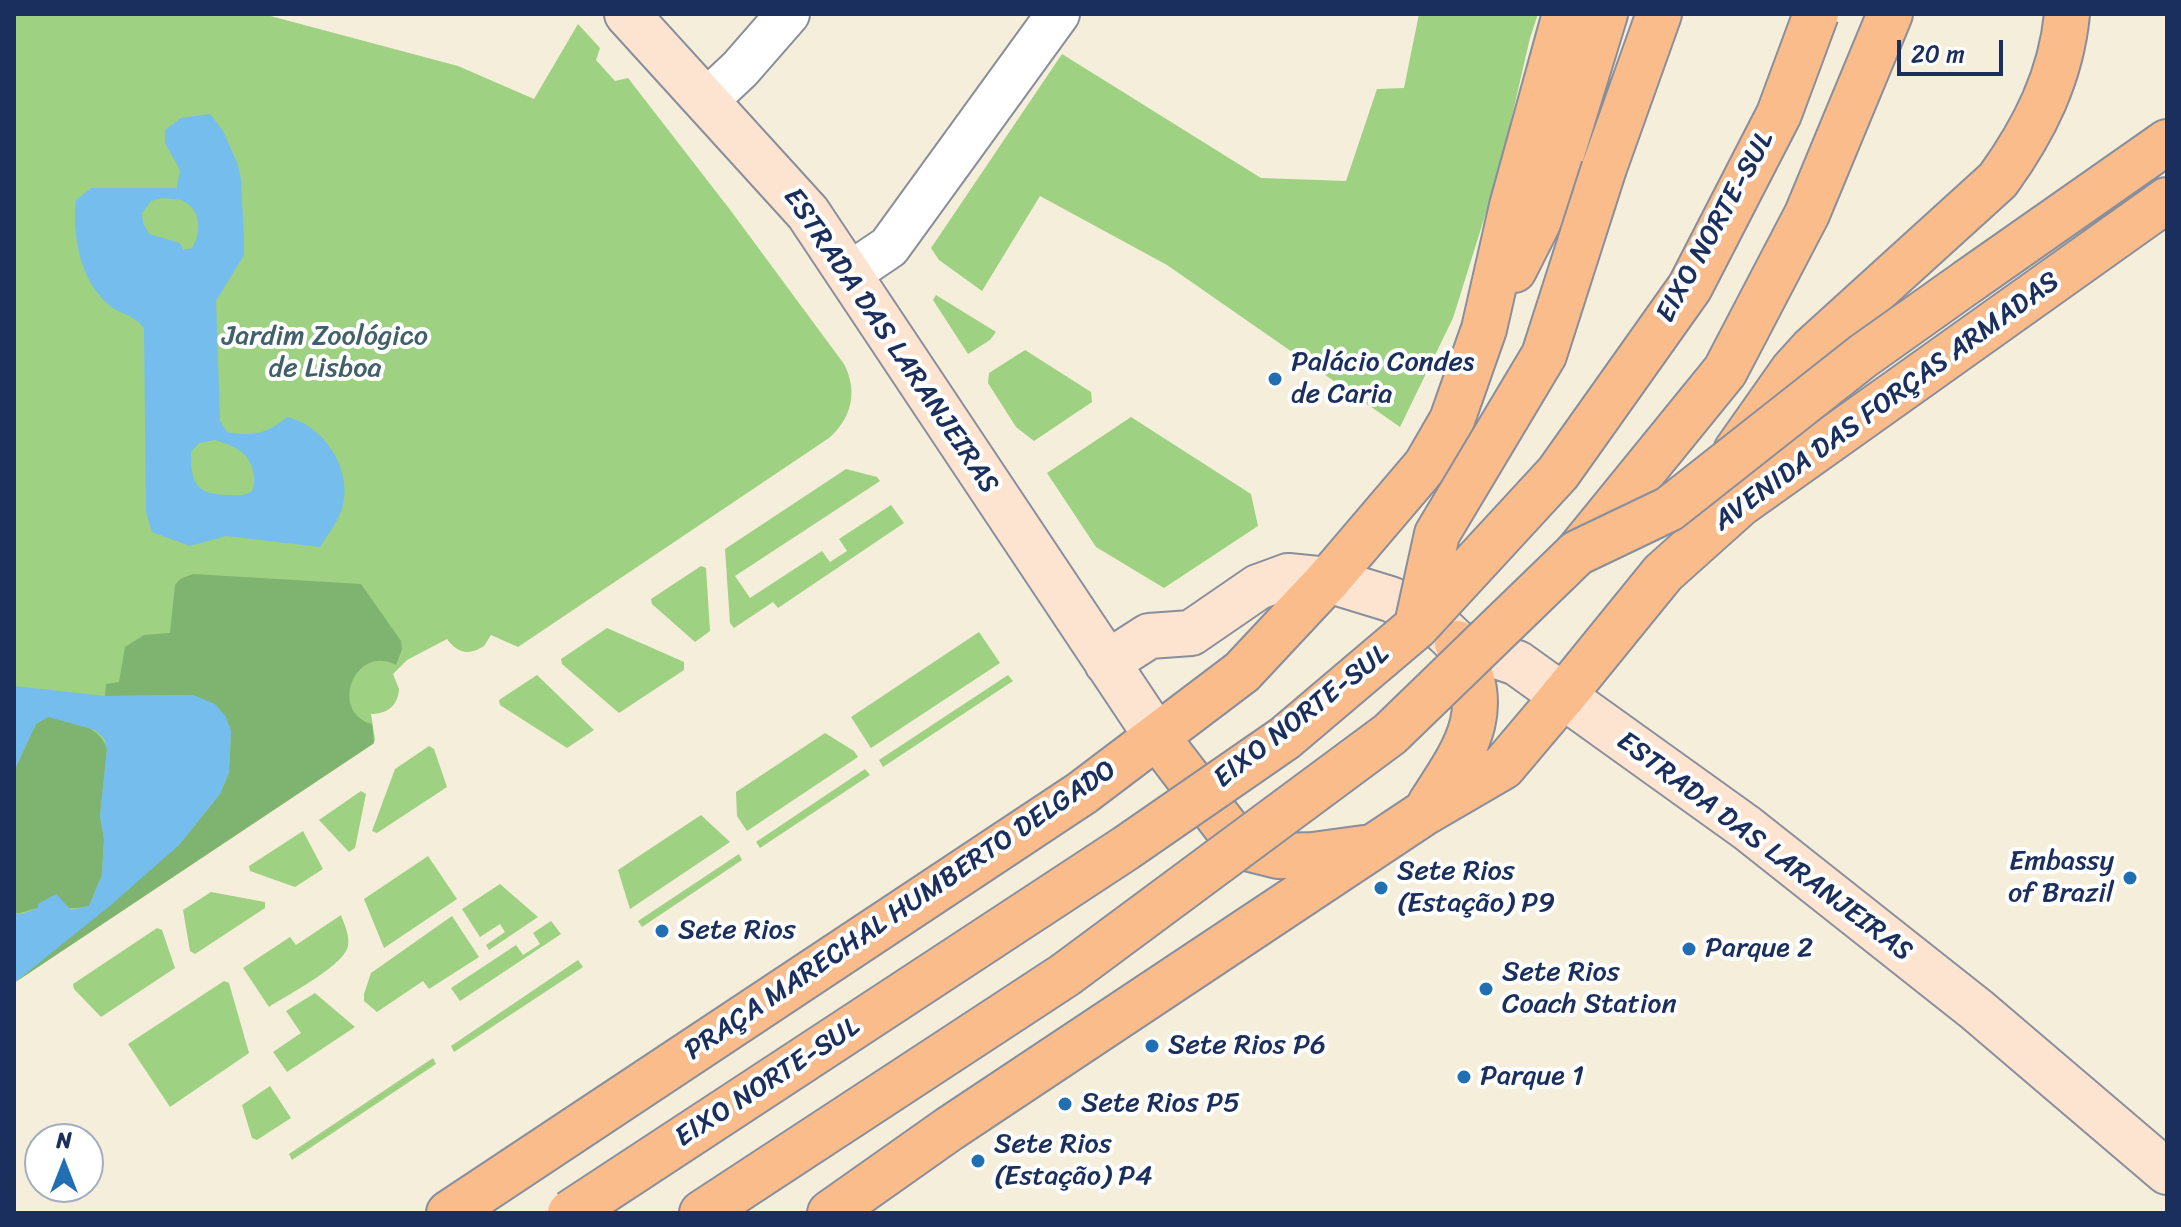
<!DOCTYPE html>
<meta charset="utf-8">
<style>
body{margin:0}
#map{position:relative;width:2181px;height:1227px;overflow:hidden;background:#f5eedb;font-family:Sriracha,sans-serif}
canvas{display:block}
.frame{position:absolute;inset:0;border:16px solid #1b2f5e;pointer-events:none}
.north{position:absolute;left:24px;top:1123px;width:80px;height:80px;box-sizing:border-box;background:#fff;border:2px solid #a4acbf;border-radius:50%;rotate:0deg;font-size:22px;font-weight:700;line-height:32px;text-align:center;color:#1b2f5e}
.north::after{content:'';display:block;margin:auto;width:28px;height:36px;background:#1f6fb2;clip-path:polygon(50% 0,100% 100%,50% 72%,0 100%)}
.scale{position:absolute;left:1897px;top:40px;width:106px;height:36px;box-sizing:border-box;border:4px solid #1b2f5e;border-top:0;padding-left:10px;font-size:24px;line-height:28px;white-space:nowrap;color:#1b2f5e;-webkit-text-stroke:6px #fff;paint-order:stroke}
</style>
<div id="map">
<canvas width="2181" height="1227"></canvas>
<div class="frame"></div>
<div class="north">N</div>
<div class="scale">20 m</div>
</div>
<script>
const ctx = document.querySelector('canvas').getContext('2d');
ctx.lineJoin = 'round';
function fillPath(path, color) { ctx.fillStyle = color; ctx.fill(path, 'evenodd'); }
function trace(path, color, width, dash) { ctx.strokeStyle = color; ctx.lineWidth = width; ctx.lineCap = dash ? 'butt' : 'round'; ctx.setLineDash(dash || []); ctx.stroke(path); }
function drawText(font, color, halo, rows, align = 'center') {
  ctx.font = font + ' Sriracha,sans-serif'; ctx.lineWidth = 8; ctx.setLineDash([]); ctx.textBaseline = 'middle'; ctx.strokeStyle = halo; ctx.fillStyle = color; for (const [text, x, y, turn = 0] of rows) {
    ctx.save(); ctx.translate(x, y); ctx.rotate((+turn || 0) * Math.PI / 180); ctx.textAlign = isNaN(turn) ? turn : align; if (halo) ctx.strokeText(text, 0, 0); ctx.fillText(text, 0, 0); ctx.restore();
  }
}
fillPath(new Path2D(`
 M 14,14 L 263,14 L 458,66 L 534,99 L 578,24 L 600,48 L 596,60 L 615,81 L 628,78 L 731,211 L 844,364 C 858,391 852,418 829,438 L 518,647 L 491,635 L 484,646 C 469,656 457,653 447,639 L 407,660 L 393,674 L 399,689 C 398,705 388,714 371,714 L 375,740 L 373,744 L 14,983 Z
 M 1419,14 L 1538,14 L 1530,38 L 1500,168 L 1453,318 L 1400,427 L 1167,265 L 1040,196 L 982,291 L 939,260 L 931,248 L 1062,54 L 1261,178 L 1346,181 L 1377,89 L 1404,88 Z
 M 936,295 L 996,332 L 990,340 L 968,354 L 933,300 Z
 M 1025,350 L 1091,392 L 1092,402 L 1034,441 L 1016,427 L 988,383 L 989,373 Z
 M 1131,417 L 1251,494 L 1258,526 L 1164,588 L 1096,547 L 1047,473 Z
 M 846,469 L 877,477 L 880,481 L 735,576 L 750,598 L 822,551 L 830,562 L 847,551 L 839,539 L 891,505 L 904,523 L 778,608 L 773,602 L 734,628 L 730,623 L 725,549 Z
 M 701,566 L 706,568 L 710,631 L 695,642 L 652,604 L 651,599 Z
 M 607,628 L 684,662 L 684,670 L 619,713 L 562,664 L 561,659 Z
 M 979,632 L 1000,663 L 871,748 L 851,717 Z
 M 537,675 L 594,730 L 567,748 L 500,705 L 499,700 Z
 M 1008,675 L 1013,681 L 883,767 L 879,760 Z
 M 825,733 L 854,751 L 858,757 L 747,831 L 737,816 L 736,792 Z
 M 429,746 L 434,749 L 447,787 L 377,833 L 372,831 L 395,769 Z
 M 865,769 L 870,775 L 760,848 L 756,842 Z
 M 361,791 L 366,794 L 355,848 L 349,852 L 319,820 Z
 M 701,815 L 730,842 L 630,909 L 618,870 Z
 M 303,831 L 323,869 L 295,887 L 250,871 L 249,866 Z
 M 739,854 L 742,860 L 642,927 L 638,921 Z
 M 428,856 L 457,899 L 384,948 L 364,899 Z
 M 500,884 L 538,917 L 489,950 L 486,945 L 505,932 L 500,924 L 480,937 L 462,909 Z
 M 211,892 L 265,902 L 265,908 L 195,954 L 190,951 L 183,910 Z
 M 341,915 C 344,924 350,935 348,946 C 344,966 287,995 269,1007 L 243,968 L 290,937 L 296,945 Z
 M 452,916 L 479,957 L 429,989 L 423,981 L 377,1012 L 364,1001 L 364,994 L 371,973 Z
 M 551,921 L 561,934 L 460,1001 L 451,988 L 516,945 L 523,955 L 540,944 L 533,933 Z
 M 157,928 L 162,930 L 175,968 L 101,1017 L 74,989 L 73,984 Z
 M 578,960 L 583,967 L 454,1052 L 451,1046 Z
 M 224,981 L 229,983 L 249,1053 L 170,1107 L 128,1044 Z
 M 315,993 L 355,1027 L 287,1072 L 273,1052 L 301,1033 L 286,1011 Z
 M 433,1058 L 436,1064 L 292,1160 L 289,1154 Z
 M 270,1086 L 291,1118 L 257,1140 L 252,1138 L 242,1105 Z`), '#9ed182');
fillPath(new Path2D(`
 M 193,574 L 361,584 L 401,641 L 402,649 L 396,665 C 355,643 328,712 372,724 L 374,743 L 17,981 L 179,845 L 220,794 L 229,773 L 231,731 L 193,695 L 105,696 L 106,684 L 119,682 L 125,647 L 144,635 L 170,633 L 175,585 L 180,579 Z
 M 48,717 C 71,721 100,725 107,749 L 100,816 L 104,839 L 102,875 L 89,906 C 72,910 58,907 41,908 C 31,908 24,914 14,913 L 14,771 L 36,724 Z`), '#7eb370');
fillPath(new Path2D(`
 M 210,114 L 223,131 L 238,165 L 241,179 L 244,238 L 244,255 L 216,301 L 220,421 L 227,432 C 252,437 267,434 287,417 C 324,425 354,471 342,509 C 338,522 327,535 320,547 L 226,536 L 190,546 L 152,532 L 146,512 L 144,328 C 132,313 120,315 108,304 C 80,280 72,235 76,200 L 91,188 L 177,188 L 180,170 L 165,143 L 165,130 L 181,118 ZM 162,198 C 168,199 177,198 183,201 C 201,209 202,233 192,248 L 183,250 L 180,243 L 149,234 L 143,223 L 142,213 L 151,201 ZM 215,440 C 224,443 238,447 245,455 C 253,464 257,481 252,491 C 243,497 236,495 226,495 C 194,494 191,481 191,452 L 199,443 Z
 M 14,686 L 105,696 L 193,695 L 215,704 L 226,717 L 231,731 L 229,772 L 220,794 L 179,845 L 111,905 L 14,983 L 14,913 L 22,914 L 38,908 L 38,904 L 56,894 L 71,910 L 89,906 L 102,875 L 104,839 L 100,816 L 107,749 L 104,738 L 95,730 L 48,717 L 36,724 L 14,771 Z`), '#74bded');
const minor = new Path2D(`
 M 707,100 L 740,69 L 788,14
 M 849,274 L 889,247 L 1058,14`);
const secondary = new Path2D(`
 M 627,14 L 808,213 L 1157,737
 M 1107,663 L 1149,636 L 1191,633 L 1258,587 L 1288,576 L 1328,580 L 1390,599 L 1420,612 L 1435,622 L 1457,643 L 1517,663 L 1747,828 L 1977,1010 L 2167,1172`);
const primary = new Path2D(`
 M 1157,737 L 1232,835 L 1250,849 L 1278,856 L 1313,855 L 1364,848
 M 1430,804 C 1467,747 1495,710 1457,643
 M 449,1213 L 1082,793 L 1242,672 L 1328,580
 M 830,1213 L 949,1129 L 1424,813 L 1503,767 L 1563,696`);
const trunk = new Path2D(`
 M 1604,168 L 1659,14
 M 1514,270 L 1545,209 L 1605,14
 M 1970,280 L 2167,142
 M 1736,451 L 1793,370 L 1812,349 L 1998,180 C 2034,130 2061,77 2067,14
 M 1577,553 L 1725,371 L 1807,214 L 1890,14
 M 1328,580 L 1426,465 L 1452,420 L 1484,329 L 1512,206 L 1565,14
 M 1563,696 L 1663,573 L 1740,504 L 2167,200
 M 702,1213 L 1065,975`);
trace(minor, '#888e9c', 46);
trace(secondary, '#888e9c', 48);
trace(primary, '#888e9c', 48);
trace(trunk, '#888e9c', 48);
trace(minor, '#fff', 42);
trace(secondary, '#fde4d1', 44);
trace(primary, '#fabc8b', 44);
trace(trunk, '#fabc8b', 44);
const trunkBridge = new Path2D(`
 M 1417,625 L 1437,534 L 1544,355 L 1604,168
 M 1065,975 L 1390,734 L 1577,553 L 1669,509 L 1863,356 L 1970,280
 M 570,1213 L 1126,848 L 1285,738 L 1416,627 L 1558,473 L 1690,287 L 1779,114 L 1816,14`);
trace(trunkBridge, '#888e9c', 48, []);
trace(trunkBridge, '#fabc8b', 44);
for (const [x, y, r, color] of [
 [1275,379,8,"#1f6fb2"],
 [2130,878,8,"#1f6fb2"],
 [1381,888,8,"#1f6fb2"],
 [662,931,8,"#1f6fb2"],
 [1689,949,8,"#1f6fb2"],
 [1486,989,8,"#1f6fb2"],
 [1152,1046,8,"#1f6fb2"],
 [1464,1077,8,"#1f6fb2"],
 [1065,1104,8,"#1f6fb2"],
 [978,1161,8,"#1f6fb2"]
]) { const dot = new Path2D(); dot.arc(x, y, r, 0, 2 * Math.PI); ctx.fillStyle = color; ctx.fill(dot); trace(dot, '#fff', 3); }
drawText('28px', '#1b2f5e', '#fff', [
 ["EIXO NORTE-SUL",1716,227,-61],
 ["ESTRADA DAS LARANJEIRAS",890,341,56],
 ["AVENIDA DAS FORÇAS ARMADAS",1887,402,-36],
 ["EIXO NORTE-SUL",1302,717,-38],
 ["ESTRADA DAS LARANJEIRAS",1764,847,37],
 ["PRAÇA MARECHAL HUMBERTO DELGADO",901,911,-34],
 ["EIXO NORTE-SUL",768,1083,-33]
]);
drawText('28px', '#426069', '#fff', [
 ["Jardim Zoológico",325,337],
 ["de Lisboa",325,369]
]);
drawText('28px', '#1b2f5e', '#fff', [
 ["Palácio Condes",1291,363],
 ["de Caria",1291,395],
 ["Embassy",2114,862,"right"],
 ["of Brazil",2114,894,"right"],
 ["Sete Rios",1397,872],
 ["(Estação) P9",1397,904],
 ["Sete Rios",678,931],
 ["Parque 2",1705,949],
 ["Sete Rios",1502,973],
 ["Coach Station",1502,1005],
 ["Sete Rios P6",1168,1046],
 ["Parque 1",1480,1077],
 ["Sete Rios P5",1081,1104],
 ["Sete Rios",994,1145],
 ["(Estação) P4",994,1177]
], 'left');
</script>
